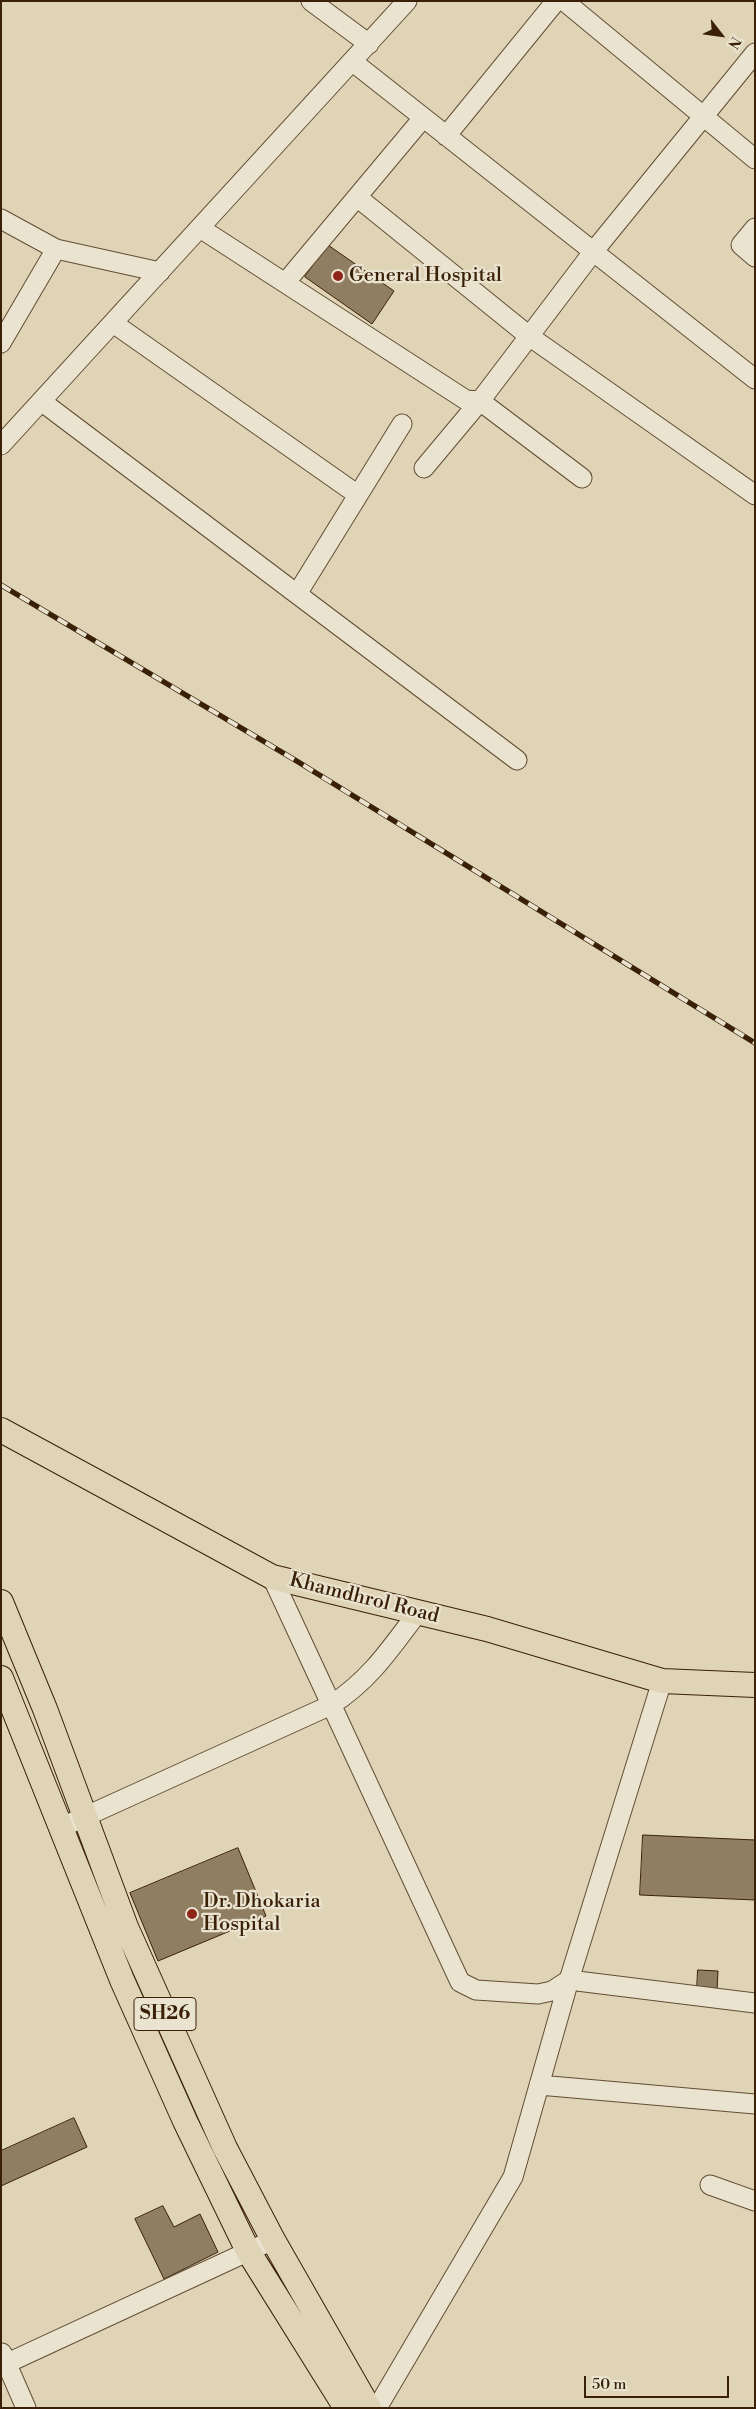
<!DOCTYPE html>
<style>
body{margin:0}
#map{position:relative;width:756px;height:2409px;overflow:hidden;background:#dfd4b6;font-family:"Libre Bodoni",serif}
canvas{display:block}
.frame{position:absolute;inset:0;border:2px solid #3a2007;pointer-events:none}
.north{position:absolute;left:696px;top:10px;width:50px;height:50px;-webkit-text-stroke:4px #eae3d0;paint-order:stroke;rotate:120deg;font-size:14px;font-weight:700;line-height:20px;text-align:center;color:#3a2007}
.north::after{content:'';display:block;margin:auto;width:18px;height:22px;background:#3a2007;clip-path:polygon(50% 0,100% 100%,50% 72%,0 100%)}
.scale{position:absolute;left:584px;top:2376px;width:145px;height:22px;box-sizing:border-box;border:2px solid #3a2007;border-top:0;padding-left:6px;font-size:15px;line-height:18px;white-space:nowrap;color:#3a2007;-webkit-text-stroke:4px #eae3d0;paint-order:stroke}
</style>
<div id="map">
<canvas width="756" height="2409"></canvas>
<div class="frame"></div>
<div class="north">N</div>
<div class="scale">50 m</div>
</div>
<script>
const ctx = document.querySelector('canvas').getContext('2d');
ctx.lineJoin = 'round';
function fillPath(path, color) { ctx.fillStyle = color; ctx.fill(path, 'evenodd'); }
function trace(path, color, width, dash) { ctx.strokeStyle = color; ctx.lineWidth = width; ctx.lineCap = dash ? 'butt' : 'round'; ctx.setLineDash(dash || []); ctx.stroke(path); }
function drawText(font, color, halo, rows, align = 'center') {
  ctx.font = font + ' "Libre Bodoni",serif'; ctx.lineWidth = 4.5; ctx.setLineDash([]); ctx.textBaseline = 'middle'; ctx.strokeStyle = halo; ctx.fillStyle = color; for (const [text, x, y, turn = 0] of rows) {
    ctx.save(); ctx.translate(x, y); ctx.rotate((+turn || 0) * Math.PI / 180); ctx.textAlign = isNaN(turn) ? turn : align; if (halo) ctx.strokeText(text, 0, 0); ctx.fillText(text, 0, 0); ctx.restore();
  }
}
const building = new Path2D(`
 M 328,245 L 394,291 L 372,324 L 305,277 Z
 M 643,1835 L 755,1840 L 755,1900 L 640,1895 Z
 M 238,1848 L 266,1916 L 158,1961 L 130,1893 Z
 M 698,1970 L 718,1971 L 717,1990 L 697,1989 Z
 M 74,2118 L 87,2147 L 1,2186 L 1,2151 Z
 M 163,2206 L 174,2227 L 200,2214 L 218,2252 L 164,2279 L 135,2219 Z`);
fillPath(building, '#907e62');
trace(building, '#3a2007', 1);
const minor = new Path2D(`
 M 311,1 L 369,44
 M 564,1 L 755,159
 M 353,62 L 755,379
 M 446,136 L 556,1
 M 357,197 L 529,336 L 755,495
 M 1,219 L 56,249
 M 200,228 L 466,400 L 480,401 L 582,478
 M 755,228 L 741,245 L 755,257
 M 285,283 L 423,118
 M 113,323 L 358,495
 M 1,343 L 56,249 L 160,272
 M 41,401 L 517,760
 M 1,445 L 407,1
 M 424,468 L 480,401 L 593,252 L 755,53
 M 297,594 L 402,424
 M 272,1577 L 460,1982 L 476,1990 L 538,1994 L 552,1991 L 569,1980 L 755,2003
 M 60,1828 L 331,1705 C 370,1680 391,1648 418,1612
 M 539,2085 L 755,2104
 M 710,2185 L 755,2201
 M 2,2353 L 26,2408
 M 1,2366 L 273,2240
 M 377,2408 L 513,2177 L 569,1980 L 662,1681`);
const major = new Path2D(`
 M 1,1430 L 272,1577 L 487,1629 L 662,1681 L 755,1685
 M 1,1602 L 45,1709 L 126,1927 L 225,2148 L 273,2240 L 369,2408
 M 1,1678 L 122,1980 L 185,2121 L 248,2251 L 346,2408`);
trace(minor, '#634d33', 21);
trace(major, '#3a2007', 26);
trace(minor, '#eae3d0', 19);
trace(major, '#dfd4b6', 24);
const rail = new Path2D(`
 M 1,585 L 295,760 L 755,1043`);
trace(rail, '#3a2007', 5.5);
trace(rail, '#eae3d0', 4, [11]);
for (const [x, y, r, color] of [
 [338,276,6,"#8f2418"],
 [192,1914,6,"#8f2418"]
]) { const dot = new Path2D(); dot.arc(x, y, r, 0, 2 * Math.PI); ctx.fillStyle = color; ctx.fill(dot); trace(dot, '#eae3d0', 2); }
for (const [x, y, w] of [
 [165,2014,62]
]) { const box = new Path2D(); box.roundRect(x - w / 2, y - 16.5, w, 33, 4); ctx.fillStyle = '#eae3d0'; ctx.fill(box); trace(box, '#3a2007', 1); }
drawText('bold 19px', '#3a2007', null, [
 ["SH26",165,2014]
]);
drawText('20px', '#3a2007', '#eae3d0', [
 ["General Hospital",349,276],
 ["Dr. Dhokaria",203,1902],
 ["Hospital",203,1925]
], 'left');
drawText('20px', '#3a2007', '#eae3d0', [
 ["Khamdhrol Road",364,1599,14]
]);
</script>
